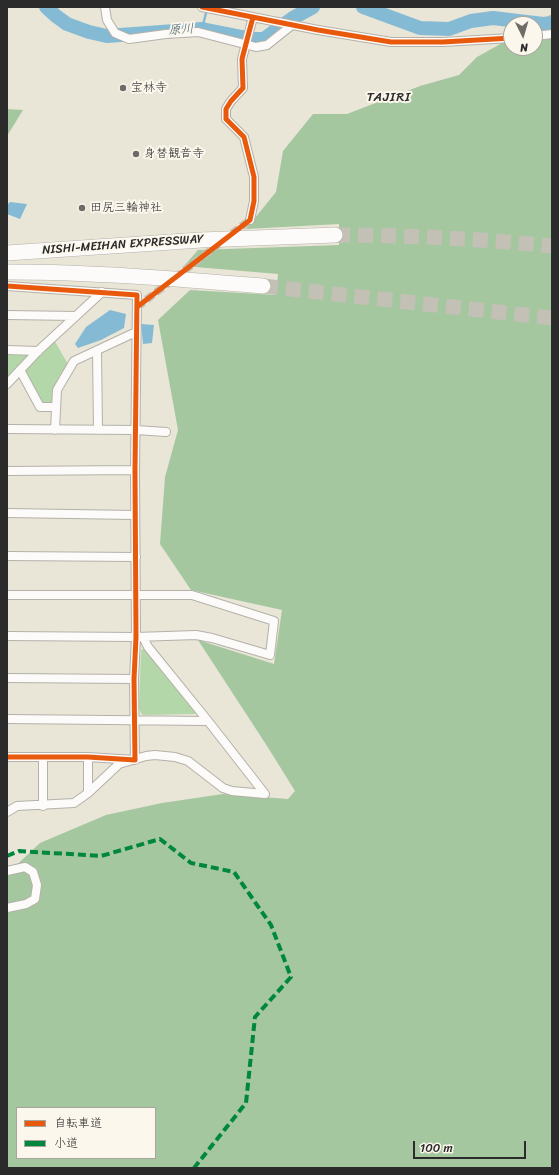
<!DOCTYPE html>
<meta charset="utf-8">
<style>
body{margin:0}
#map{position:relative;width:559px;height:1175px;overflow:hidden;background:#e9e5d7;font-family:Sriracha,"Klee One",sans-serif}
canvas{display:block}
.frame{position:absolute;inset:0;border:8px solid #2b2b2b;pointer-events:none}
.legend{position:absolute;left:16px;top:1107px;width:140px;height:52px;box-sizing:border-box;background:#fbf7ec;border:1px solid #a8a59f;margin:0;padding:5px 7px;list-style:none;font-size:12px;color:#2b2b2b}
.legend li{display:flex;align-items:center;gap:8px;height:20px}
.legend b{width:20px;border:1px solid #a8a59f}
.north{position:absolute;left:503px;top:16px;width:40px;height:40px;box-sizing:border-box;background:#fbf7ec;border:1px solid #a8a59f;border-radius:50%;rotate:175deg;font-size:11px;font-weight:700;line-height:16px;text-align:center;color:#2b2b2b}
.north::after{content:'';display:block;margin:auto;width:14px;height:18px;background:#6e6c67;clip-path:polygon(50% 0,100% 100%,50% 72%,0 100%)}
.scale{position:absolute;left:413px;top:1141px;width:113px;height:18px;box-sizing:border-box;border:2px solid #2b2b2b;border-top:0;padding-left:5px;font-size:12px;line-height:14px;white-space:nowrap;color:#2b2b2b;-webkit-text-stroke:3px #fbf7ec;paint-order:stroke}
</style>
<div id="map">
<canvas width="559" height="1175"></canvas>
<div class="frame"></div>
<ul class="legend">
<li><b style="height:5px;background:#e8590c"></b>自転車道</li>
<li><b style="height:5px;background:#00873e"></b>小道</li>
</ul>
<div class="north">N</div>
<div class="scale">100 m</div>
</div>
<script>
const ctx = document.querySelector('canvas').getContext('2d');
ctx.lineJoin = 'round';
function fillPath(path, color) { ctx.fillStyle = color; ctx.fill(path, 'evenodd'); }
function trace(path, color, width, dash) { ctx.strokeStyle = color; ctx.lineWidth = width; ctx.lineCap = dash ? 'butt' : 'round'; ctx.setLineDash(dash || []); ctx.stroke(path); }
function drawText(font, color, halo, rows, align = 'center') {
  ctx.font = font + ' Sriracha,"Klee One",sans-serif'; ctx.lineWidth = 4; ctx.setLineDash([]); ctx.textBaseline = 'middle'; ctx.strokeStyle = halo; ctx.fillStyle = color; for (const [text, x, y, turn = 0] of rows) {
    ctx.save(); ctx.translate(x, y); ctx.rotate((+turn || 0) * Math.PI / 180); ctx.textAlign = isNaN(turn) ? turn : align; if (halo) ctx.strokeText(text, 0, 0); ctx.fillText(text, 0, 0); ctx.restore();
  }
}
fillPath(new Path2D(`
 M 54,340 L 69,366 L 54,404 L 42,404 L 22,371 Z
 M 7,352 L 33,354 L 7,380 Z
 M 146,648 L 198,711 L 194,714 L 143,715 L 141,713 L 139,708 L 141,650 Z`), '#b3d7a9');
fillPath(new Path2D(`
 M 552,14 L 552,1168 L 7,1168 L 7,874 L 40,843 L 106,815 L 162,803 L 223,794 L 288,799 L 295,791 L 267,746 L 198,640 L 274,664 L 282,610 L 191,590 L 160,544 L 165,477 L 178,430 L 158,320 L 190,290 L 276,295 L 278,274 L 184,266 L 198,250 L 339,245 L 339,224 L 246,229 L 276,192 L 283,151 L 313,114 L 347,114 L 420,86 L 459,75 L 477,57 L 511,38 L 511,48 L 535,48 L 534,24 ZM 17,1108 L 155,1108 L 155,1158 L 17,1158 Z
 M 7,109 L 23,110 L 7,136 Z`), '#a5c79f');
fillPath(new Path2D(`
 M 10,202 L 27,204 L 20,219 L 7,214 L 7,205 Z
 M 110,310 L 126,314 L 124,328 L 101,340 L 78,348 L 75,344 L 86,327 Z
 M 141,324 L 154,325 L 152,343 L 143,344 Z`), '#85bad4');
trace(new Path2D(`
 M 202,29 L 207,9`), '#85bad4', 2.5);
trace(new Path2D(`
 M 46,7 L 56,16 L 67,24 L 89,32 L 107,36 L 202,29 L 252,39 L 264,39 L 293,18 L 313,7
 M 363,7 L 420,28 L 449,29 L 471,21 L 493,18 L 543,24 L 552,23`), '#85bad4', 14);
trace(new Path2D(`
 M 137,307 L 250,220`), '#c3c0b5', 8, [8, 4]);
trace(new Path2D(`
 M 335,235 C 408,235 480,239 552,246
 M 263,286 L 552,318`), '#c3c0b5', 15, [15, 8]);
const minor = new Path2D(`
 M 105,7 L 107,20 L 115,33 L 129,39 L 166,34 L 198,32 L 256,47 L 267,45 L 292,25
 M 202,7 L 318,30 L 391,42 L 443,42 L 511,38
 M 535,36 L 552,34
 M 250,220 L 254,201 L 254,177 L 244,137 L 226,119 L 226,109 L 231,101 L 243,88 L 242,59 L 253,17
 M 7,286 L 137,295 L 135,470 L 136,637 L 134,679 L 135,760 L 88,757 L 7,757
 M 7,315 L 76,316
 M 7,350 L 38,351
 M 97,351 L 98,430
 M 20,370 L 40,407 L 56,407
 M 7,384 L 38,351 L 102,292
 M 7,429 L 136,430 L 166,432
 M 55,430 L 57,390 L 74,361 L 136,332
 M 7,471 L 135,470
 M 7,513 L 135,515
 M 7,556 L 136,557
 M 7,595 L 192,595 L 274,621 L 270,655 L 212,638 L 196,635 L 136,637 L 7,636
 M 7,678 L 134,679
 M 7,719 L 208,721
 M 88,757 L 88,793 L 119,764 L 146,756 L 155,755 L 175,757 L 188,761 L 223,788 L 232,791 L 265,794 L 208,721 L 148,647 L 143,637
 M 43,806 L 43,757
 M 7,812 L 17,806 L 74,803 L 88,793
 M 7,871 L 25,867 L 33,872 L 37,885 L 35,899 L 26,904 L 7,908`);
const motorway = new Path2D(`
 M 7,253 L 201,240 L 335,235
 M 7,272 C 93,272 178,279 263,286`);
trace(minor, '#b4b1a9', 10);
trace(motorway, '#b4b1a9', 16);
trace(minor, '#fcfbf9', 8);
trace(motorway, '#fcfbf9', 15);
trace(new Path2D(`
 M 7,856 L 19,851 L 101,856 L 160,839 L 191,863 L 234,872 L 271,925 L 291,977 L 255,1017 L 246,1103 L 194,1168`), '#00873e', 4, [8, 4]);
trace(new Path2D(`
 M 202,7 L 318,30 L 391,42 L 443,42 L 511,38
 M 7,286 L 137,295 L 135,470 L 136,637 L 134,679 L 135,760 L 88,757 L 7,757
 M 137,307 L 250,220 L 254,201 L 254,177 L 244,137 L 226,119 L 226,109 L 231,101 L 243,88 L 242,59 L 253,17`), '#e8590c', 5);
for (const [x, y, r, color] of [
 [123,88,4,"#6e6c67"],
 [136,154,4,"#6e6c67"],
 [82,208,4,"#6e6c67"]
]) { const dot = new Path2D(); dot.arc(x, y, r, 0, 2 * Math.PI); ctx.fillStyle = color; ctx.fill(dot); trace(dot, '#fbf7ec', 1.5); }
drawText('12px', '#2b2b2b', '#fbf7ec', [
 ["宝林寺",131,88],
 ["身替観音寺",144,154],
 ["田尻三輪神社",90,208]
], 'left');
drawText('12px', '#2b2b2b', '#fbf7ec', [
 ["NISHI-MEIHAN EXPRESSWAY",123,245,-4]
]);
drawText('italic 13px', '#3e5d6e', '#fbf7ec', [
 ["原川",181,30,-4]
]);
ctx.letterSpacing = '1px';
drawText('13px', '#2b2b2b', '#fbf7ec', [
 ["TAJIRI",389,98]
]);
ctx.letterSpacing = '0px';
</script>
